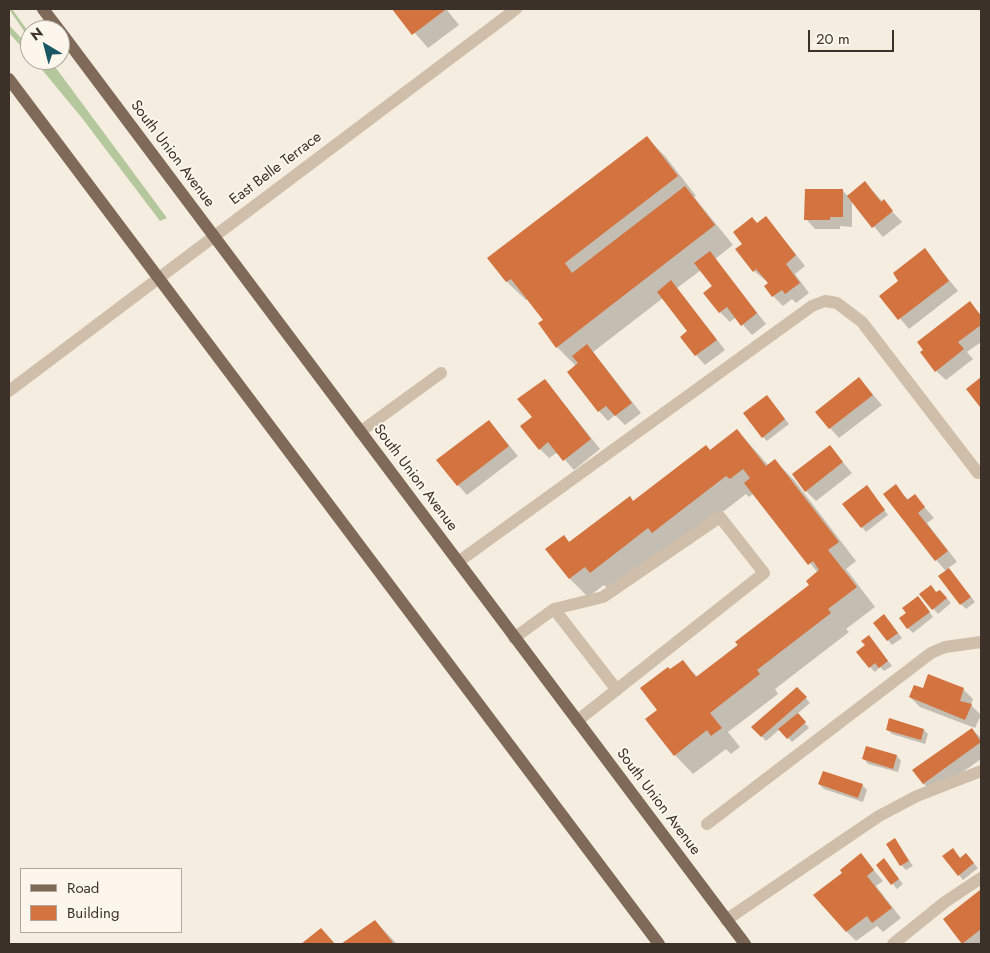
<!DOCTYPE html>
<style>
body{margin:0}
#map{position:relative;width:990px;height:953px;overflow:hidden;background:#f5eddf;font-family:Jost,sans-serif}
canvas{display:block}
.frame{position:absolute;inset:0;border:10px solid #3c3129;pointer-events:none}
.legend{position:absolute;left:20px;top:868px;width:162px;height:65px;box-sizing:border-box;background:#fcf6ec;border:1px solid #afa79e;margin:0;padding:6px 9px;list-style:none;font-size:15px;color:#3c3129}
.legend li{display:flex;align-items:center;gap:10px;height:25px}
.legend b{width:25px;border:1px solid #afa79e}
.north{position:absolute;left:20px;top:20px;width:50px;height:50px;box-sizing:border-box;background:#fcf6ec;border:1px solid #afa79e;border-radius:50%;rotate:323deg;font-size:14px;font-weight:700;line-height:20px;text-align:center;color:#3c3129}
.north::after{content:'';display:block;margin:auto;width:18px;height:22px;background:#1a5663;clip-path:polygon(50% 0,100% 100%,50% 72%,0 100%)}
.scale{position:absolute;left:808px;top:30px;width:86px;height:22px;box-sizing:border-box;border:2px solid #3c3129;border-top:0;padding-left:6px;font-size:15px;line-height:18px;white-space:nowrap;color:#3c3129;-webkit-text-stroke:4px #fcf6ec;paint-order:stroke}
</style>
<div id="map">
<canvas width="990" height="953"></canvas>
<div class="frame"></div>
<ul class="legend">
<li><b style="height:6px;background:#7f6a59"></b>Road</li>
<li><b style="height:14px;background:#d27340"></b>Building</li>
</ul>
<div class="north">N</div>
<div class="scale">20 m</div>
</div>
<script>
const ctx = document.querySelector('canvas').getContext('2d');
ctx.lineJoin = 'round';
function fillPath(path, color) { ctx.fillStyle = color; ctx.fill(path, 'evenodd'); }
function trace(path, color, width, dash) { ctx.strokeStyle = color; ctx.lineWidth = width; ctx.lineCap = dash ? 'butt' : 'round'; ctx.setLineDash(dash || []); ctx.stroke(path); }
function drawText(font, color, halo, rows, align = 'center') {
  ctx.font = font + ' Jost,sans-serif'; ctx.lineWidth = 4; ctx.setLineDash([]); ctx.textBaseline = 'middle'; ctx.strokeStyle = halo; ctx.fillStyle = color; for (const [text, x, y, turn = 0] of rows) {
    ctx.save(); ctx.translate(x, y); ctx.rotate((+turn || 0) * Math.PI / 180); ctx.textAlign = isNaN(turn) ? turn : align; if (halo) ctx.strokeText(text, 0, 0); ctx.fillText(text, 0, 0); ctx.restore();
  }
}
fillPath(new Path2D(`
 M 9,9 L 12,9 L 30,34 L 30,56 L 9,33 L 9,25 L 21,38 L 26,34 Z
 M 34,60 L 50,60 L 167,218 L 160,221 L 82,118 Z`), '#b4c79d');
fillPath(new Path2D(`
 M 394,9 L 446,9 L 459,25 L 428,48 Z
 M 647,138 L 665,156 L 696,196 L 694,197 L 733,245 L 715,259 L 766,324 L 752,335 L 736,317 L 730,322 L 720,312 L 714,286 L 701,270 L 677,288 L 725,350 L 705,365 L 696,355 L 688,332 L 663,298 L 593,352 L 641,413 L 625,425 L 615,415 L 608,421 L 599,411 L 576,366 L 557,347 L 544,320 L 528,299 L 526,300 L 507,282 L 489,259 Z
 M 865,183 L 902,222 L 883,237 L 852,201 L 852,227 L 840,226 L 840,229 L 815,229 L 806,219 L 843,191 L 848,196 Z
 M 766,217 L 805,266 L 795,274 L 809,293 L 796,303 L 792,299 L 783,306 L 773,296 L 765,286 L 769,283 L 754,271 L 744,244 L 757,224 Z
 M 925,250 L 958,291 L 909,329 L 881,296 L 900,281 Z
 M 970,303 L 981,315 L 981,342 L 967,352 L 973,359 L 946,380 L 936,371 Z
 M 859,379 L 882,405 L 839,438 L 830,428 Z
 M 545,380 L 600,449 L 574,470 L 558,452 L 549,458 L 540,449 L 533,418 Z
 M 767,396 L 789,424 L 767,441 L 763,437 Z
 M 489,421 L 518,456 L 467,495 L 458,485 Z
 M 737,430 L 769,466 L 775,461 L 794,480 L 856,561 L 846,569 L 875,607 L 846,629 L 849,632 L 775,689 L 778,694 L 728,732 L 740,747 L 731,754 L 726,749 L 693,774 L 675,755 L 659,710 L 670,671 L 682,662 L 698,677 L 811,585 L 818,573 L 754,493 L 749,497 L 746,494 L 672,551 L 609,590 L 604,585 L 588,597 L 570,579 L 547,549 L 570,543 L 711,451 Z
 M 830,447 L 852,473 L 816,501 L 806,491 Z
 M 895,486 L 909,500 L 915,496 L 934,518 L 927,523 L 957,562 L 948,568 L 975,602 L 966,609 L 961,604 L 946,571 L 936,560 Z
 M 871,492 L 888,515 L 866,532 L 862,527 Z
 M 921,594 L 945,596 L 951,603 L 938,614 Z
 M 922,602 L 933,617 L 913,633 L 908,628 Z
 M 884,615 L 902,638 L 892,645 L 874,623 Z
 M 873,641 L 892,666 L 884,671 L 880,667 L 875,672 L 870,667 Z
 M 797,688 L 810,703 L 797,714 L 809,728 L 792,742 L 780,729 L 766,741 L 753,727 Z
 M 924,689 L 963,689 L 973,699 L 971,705 L 981,715 L 975,728 L 920,707 L 910,697 Z
 M 890,720 L 924,730 L 928,734 L 925,744 L 892,734 L 887,729 Z
 M 972,729 L 981,738 L 981,759 L 933,793 L 923,783 Z
 M 867,748 L 897,756 L 901,761 L 898,772 L 868,764 L 864,759 Z
 M 819,784 L 862,785 L 867,790 L 863,802 L 824,789 Z
 M 895,840 L 913,866 L 906,870 L 901,865 Z
 M 861,855 L 883,881 L 876,886 L 901,918 L 883,932 L 877,926 L 856,941 L 846,931 L 844,873 Z
 M 957,855 L 961,859 L 971,860 L 978,868 L 963,880 L 959,875 Z
 M 877,865 L 888,865 L 903,884 L 897,889 Z
 M 980,892 L 981,944 L 964,944 L 945,919 Z
 M 375,921 L 397,944 L 343,944 Z`), '#0003');
fillPath(new Path2D(`
 M 392,9 L 444,9 L 445,10 L 412,35 Z
 M 647,136 L 678,176 L 565,263 L 572,273 L 685,186 L 715,225 L 556,348 L 538,323 L 543,320 L 511,279 L 506,282 L 487,258 Z
 M 865,181 L 881,202 L 884,199 L 893,211 L 872,228 L 847,196 Z
 M 805,189 L 843,189 L 843,217 L 830,217 L 830,220 L 804,220 Z
 M 766,216 L 796,255 L 786,264 L 800,283 L 785,294 L 782,290 L 772,297 L 764,286 L 768,283 L 756,269 L 753,272 L 735,249 L 742,244 L 733,232 L 752,217 L 757,223 Z
 M 925,248 L 949,281 L 898,320 L 879,296 L 898,281 L 893,273 Z
 M 710,251 L 757,313 L 741,326 L 727,307 L 719,313 L 703,293 L 712,286 L 694,263 Z
 M 671,280 L 717,340 L 695,356 L 680,337 L 687,331 L 657,292 Z
 M 970,301 L 981,316 L 981,325 L 958,342 L 964,349 L 935,372 L 920,352 L 923,350 L 917,342 Z
 M 587,344 L 632,403 L 615,416 L 606,406 L 598,412 L 567,372 L 578,363 L 572,356 Z
 M 859,377 L 873,395 L 829,429 L 815,412 Z
 M 981,377 L 981,406 L 980,407 L 966,389 Z
 M 545,379 L 591,439 L 563,461 L 548,442 L 539,450 L 520,426 L 532,417 L 517,399 Z
 M 767,395 L 785,419 L 762,438 L 743,413 Z
 M 489,420 L 509,446 L 457,486 L 436,460 Z
 M 737,429 L 766,466 L 775,459 L 839,542 L 828,550 L 857,587 L 828,609 L 831,613 L 757,670 L 760,674 L 710,713 L 722,728 L 711,736 L 707,730 L 674,756 L 645,719 L 657,710 L 640,688 L 668,667 L 670,669 L 683,660 L 696,677 L 738,645 L 735,642 L 809,585 L 806,581 L 819,570 L 813,561 L 808,565 L 744,483 L 750,478 L 743,469 L 730,479 L 726,476 L 652,533 L 648,528 L 590,573 L 585,567 L 569,579 L 545,549 L 564,535 L 569,542 L 630,496 L 633,501 L 706,445 L 710,450 Z
 M 830,445 L 843,462 L 805,492 L 792,474 Z
 M 896,484 L 907,500 L 915,494 L 925,507 L 918,513 L 948,551 L 935,561 L 883,494 Z
 M 867,485 L 885,510 L 861,528 L 842,504 Z
 M 949,568 L 971,597 L 960,605 L 938,576 Z
 M 931,585 L 936,592 L 940,590 L 947,598 L 932,610 L 919,594 Z
 M 918,596 L 930,612 L 907,629 L 899,618 L 906,613 L 902,608 Z
 M 884,614 L 898,633 L 887,641 L 873,623 Z
 M 869,635 L 888,661 L 879,668 L 875,663 L 869,668 L 856,652 L 865,645 L 861,641 Z
 M 928,674 L 964,688 L 960,701 L 972,704 L 965,720 L 909,697 L 914,685 L 923,688 Z
 M 797,687 L 807,697 L 761,737 L 751,727 Z
 M 798,713 L 806,722 L 787,739 L 778,729 Z
 M 889,718 L 924,729 L 921,740 L 886,730 Z
 M 972,728 L 981,742 L 923,784 L 912,770 Z
 M 866,746 L 897,755 L 893,769 L 862,759 Z
 M 823,771 L 863,784 L 858,798 L 818,784 Z
 M 895,838 L 909,861 L 900,866 L 886,844 Z
 M 953,848 L 960,858 L 966,853 L 974,863 L 958,876 L 942,856 Z
 M 861,853 L 874,870 L 867,876 L 892,908 L 872,923 L 867,916 L 846,932 L 813,895 L 842,873 L 840,870 Z
 M 884,858 L 899,879 L 891,885 L 876,865 Z
 M 980,890 L 981,929 L 962,944 L 943,919 Z
 M 375,920 L 394,944 L 341,944 Z
 M 321,928 L 335,944 L 301,944 Z`), '#d27340');
trace(new Path2D(`
 M 9,391 L 516,9
 M 360,432 L 441,373
 M 458,562 L 812,306 L 825,301 L 837,303 L 862,322 L 978,473
 M 554,609 L 617,690
 M 514,638 L 554,609 L 603,597 L 720,517 L 764,573 L 577,721
 M 707,824 L 931,653 L 945,647 L 981,642
 M 726,920 L 879,816 L 917,796 L 981,771
 M 893,944 L 945,902 L 981,878`), '#cfbea9', 12);
trace(new Path2D(`
 M 43,9 L 59,30
 M 60,31 L 745,944
 M 9,79 L 659,944`), '#7f6a59', 12);
drawText('15px', '#3c3129', '#fcf6ec', [
 ["South Union Avenue",172,154,53],
 ["East Belle Terrace",276,169,-37],
 ["South Union Avenue",415,478,53],
 ["South Union Avenue",658,802,53]
]);
</script>
